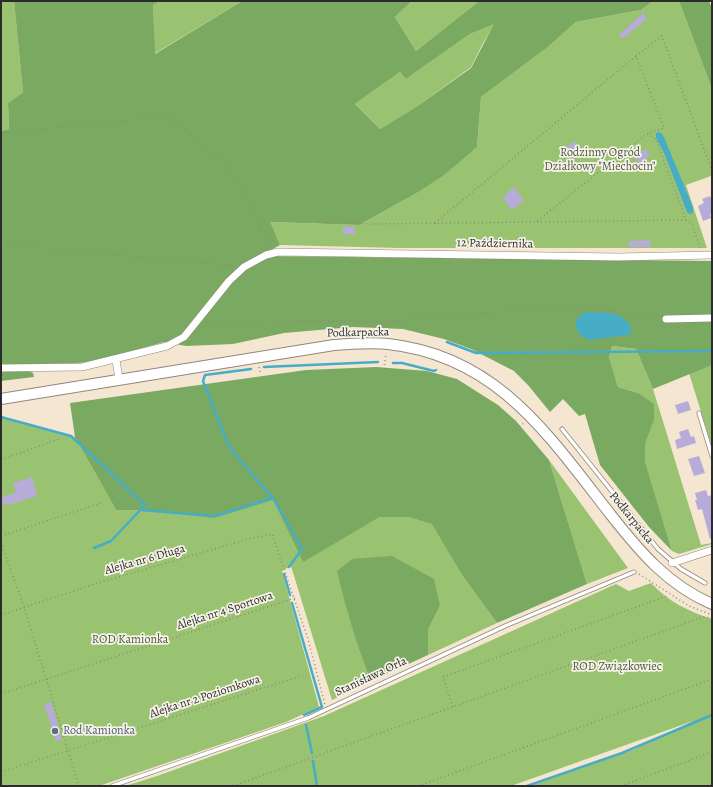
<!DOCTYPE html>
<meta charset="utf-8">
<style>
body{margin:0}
#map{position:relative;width:713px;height:787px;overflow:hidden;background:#f5e6d1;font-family:Alegreya,serif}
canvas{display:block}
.frame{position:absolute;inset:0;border:2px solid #2b2b2b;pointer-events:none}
</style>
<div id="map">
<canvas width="713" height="787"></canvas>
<div class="frame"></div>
</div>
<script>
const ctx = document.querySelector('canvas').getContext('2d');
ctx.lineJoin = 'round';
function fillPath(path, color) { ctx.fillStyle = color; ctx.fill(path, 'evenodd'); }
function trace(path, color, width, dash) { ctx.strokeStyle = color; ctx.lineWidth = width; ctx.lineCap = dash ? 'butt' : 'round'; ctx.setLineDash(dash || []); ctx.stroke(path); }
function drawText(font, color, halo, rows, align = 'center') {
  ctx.font = font + ' Alegreya,serif'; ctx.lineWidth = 3.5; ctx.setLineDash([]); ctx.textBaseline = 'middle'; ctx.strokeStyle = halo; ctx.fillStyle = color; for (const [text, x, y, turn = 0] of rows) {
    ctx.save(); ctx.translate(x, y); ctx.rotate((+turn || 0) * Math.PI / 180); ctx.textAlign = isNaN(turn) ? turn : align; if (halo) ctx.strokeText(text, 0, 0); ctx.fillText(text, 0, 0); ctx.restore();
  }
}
fillPath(new Path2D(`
 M 1,1 L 14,1 L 23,92 L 8,103 L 9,129 L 1,131 Z
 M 160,1 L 242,1 L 154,54 L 153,5 Z
 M 412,1 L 479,1 L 416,51 L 395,17 Z
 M 653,1 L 679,1 L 712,89 L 712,178 L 711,176 L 686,185 L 707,248 L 399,248 L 280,245 L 269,222 L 359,225 L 415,194 L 477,147 L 481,97 L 548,47 L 576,22 L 641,10 Z
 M 495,23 L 482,45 L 471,67 L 419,105 L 380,129 L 355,104 L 400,72 L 406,79 L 470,34 Z
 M 612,346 L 636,349 L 653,389 L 701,545 L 712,543 L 712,544 L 679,554 L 672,551 L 645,461 L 645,444 L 654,421 L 638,393 L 618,387 L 609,357 Z
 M 712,365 L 712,447 L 689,373 Z
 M 1,418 L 75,437 L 116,510 L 156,511 L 261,503 L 273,500 L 303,561 L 380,517 L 408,517 L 433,524 L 462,575 L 497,623 L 428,655 L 428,630 L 440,606 L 338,571 C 346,609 356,645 371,681 L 332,700 L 291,566 L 282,571 L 319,707 L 286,722 L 99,786 L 1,786 Z
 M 549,460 L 628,568 L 587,584 Z
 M 651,583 C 669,602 688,611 712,619 L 712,786 L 530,786 L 633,750 L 693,721 L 511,786 L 125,786 L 157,776 L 324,716 L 616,584 L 629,591 Z`), '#99c370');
fillPath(new Path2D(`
 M 14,1 L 160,1 L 153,5 L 155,54 L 242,1 L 412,1 L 395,17 L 416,51 L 479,1 L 653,1 L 641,10 L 576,22 L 548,47 L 481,97 L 477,147 L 444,175 L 415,194 L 359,225 L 270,222 L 280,245 L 260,256 L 712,261 L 712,365 L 653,389 L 636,349 L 612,346 L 609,357 L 618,387 L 638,393 L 654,404 L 654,421 L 645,444 L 645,461 L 672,551 L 649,527 L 600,465 L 585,414 L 579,416 L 563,399 L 550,412 L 528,385 L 514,371 L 471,349 L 444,339 L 403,329 L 353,327 L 284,333 L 233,344 L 186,346 L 164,342 L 93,362 L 26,366 L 29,371 L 33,373 L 34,377 L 1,381 L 1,131 L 9,129 L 8,103 L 23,92 ZM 494,24 L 471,68 L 419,105 L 380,129 L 355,104 L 400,72 L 406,79 L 470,34 Z
 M 679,1 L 709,1 L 712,8 L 712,89 Z
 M 376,367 L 427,371 L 457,379 L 498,405 L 516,421 L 549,460 L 587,584 L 497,623 L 462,575 L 432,524 L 408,517 L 380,517 L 303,562 L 273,500 L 214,518 L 156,511 L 116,510 L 75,437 L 70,403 L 306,370 Z
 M 392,556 L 434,579 L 440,606 L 428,630 L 428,655 L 371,681 C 356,645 346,609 337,571 L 352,559 Z`), '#7aa962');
fillPath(new Path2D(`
 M 660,132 L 663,135 L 693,207 L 693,213 L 689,214 L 687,212 L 665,155 L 656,138 L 656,133 Z
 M 587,312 C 606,313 622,310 632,329 L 629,335 L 589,340 L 579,334 L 575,323 L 580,315 Z`), '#47adc7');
trace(new Path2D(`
 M 447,342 L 476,353 L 712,351
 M 393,363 L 402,363 L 434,371 L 436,370
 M 264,367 L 378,362
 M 251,369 L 205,375 L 203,381 L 227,442 L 237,457 L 273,498 L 302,549 L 289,567
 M 1,417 L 71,436 L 145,505 L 111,541 L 94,548
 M 141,510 L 214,516 L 273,498
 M 284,574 L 290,595
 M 292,603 L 322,707 L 304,715
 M 306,725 L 312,753
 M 313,761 L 317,786
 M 527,786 L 622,753 L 712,715`), '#47adc7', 2.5);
fillPath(new Path2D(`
 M 643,13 L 647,19 L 622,39 L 619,35 Z
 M 574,141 L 584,153 L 574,159 L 565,148 Z
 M 646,149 L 649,156 L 645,158 L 646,163 L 639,165 L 635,155 Z
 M 514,187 L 524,201 L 511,210 L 503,197 Z
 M 710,196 L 712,201 L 712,213 L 710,214 L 711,218 L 703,221 L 698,206 L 704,203 L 702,199 Z
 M 343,227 L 354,227 L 355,234 L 343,234 Z
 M 650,240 L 650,247 L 629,247 L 629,241 Z
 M 688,401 L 691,410 L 678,414 L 675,405 Z
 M 688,429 L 691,437 L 694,436 L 696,443 L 677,449 L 675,440 L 681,438 L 679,432 Z
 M 699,456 L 705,473 L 694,476 L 688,459 Z
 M 32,477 L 37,496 L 8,505 L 7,503 L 1,505 L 1,498 L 16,492 L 13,483 Z
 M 706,490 L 708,496 L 712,495 L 712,538 L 710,539 L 702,509 L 698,510 L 695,500 L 697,500 L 695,493 Z
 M 51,702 L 62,739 L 56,741 L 44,704 Z`), '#b7acd9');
const service = new Path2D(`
 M 699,413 L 712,456
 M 562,429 L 658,549 L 681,569 L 705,583
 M 112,786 L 308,718 L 505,626 L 634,572`);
const minor = new Path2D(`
 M 666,319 L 712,318
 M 116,360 L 119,379
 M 1,368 L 82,367 L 167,346 L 184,337 L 229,281 L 244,267 L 266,255 L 278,252 L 618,257 L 712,255
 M 672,563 L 712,550`);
const secondary = new Path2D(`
 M 1,399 L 334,345 C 352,344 370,342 388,344 C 498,356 549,436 611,515 C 640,552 668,585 712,604`);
trace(service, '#90887e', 5);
trace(minor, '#90887e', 8);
trace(secondary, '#90887e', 12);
trace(new Path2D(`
 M 636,56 L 662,36 L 712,171
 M 1,133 L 162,117 L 175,121 L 224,162 L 237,181 L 260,227 L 272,247
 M 686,220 L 536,222 L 647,134 L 656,139 L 686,220 L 692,224 L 700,248
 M 318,222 L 373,224 L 536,222
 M 435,223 L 636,56 L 664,128 L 647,134
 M 1,244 L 234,266
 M 206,322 L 226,327 L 263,320 L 384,322 L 520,310 L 589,308 L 660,318
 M 259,367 L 260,372
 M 384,369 L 386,353
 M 501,434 L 516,429 L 524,423
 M 1,460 L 59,439
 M 1,536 L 101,503
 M 1,542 L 24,607 L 79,786
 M 639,574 L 689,606 L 712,615
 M 1,615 L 98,583 L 252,538 L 272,534 L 308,639 L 325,705
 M 1,694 L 295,598
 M 453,707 L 443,677 L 667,596
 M 1,772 L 301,676
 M 233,786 L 703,617 L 712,618
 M 418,786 L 712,679
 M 621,786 L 712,752`), '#90887e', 1.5, [1, 3]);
trace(service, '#fff', 3.5);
trace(minor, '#fff', 7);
trace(secondary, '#fff', 10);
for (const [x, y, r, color] of [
 [55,731,4,"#5c6f8a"]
]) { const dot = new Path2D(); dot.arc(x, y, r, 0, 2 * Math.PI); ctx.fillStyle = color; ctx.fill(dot); trace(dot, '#f7f3e8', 1.5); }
drawText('12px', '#4c5940', '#f7f3e8', [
 ["Rodzinny Ogród",600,153],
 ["Działkowy \"Miechocin\"",600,167],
 ["ROD Kamionka",130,640],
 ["ROD Związkowiec",617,667]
]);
drawText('12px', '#2b2b2b', '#f7f3e8', [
 ["12 Października",495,244,1],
 ["Podkarpacka",358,333,-1],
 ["Podkarpacka",631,518,51],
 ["Alejka nr 6 Długa",145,560,-16],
 ["Alejka nr 4 Sportowa",225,611,-18],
 ["Stanisława Orła",371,677,-25],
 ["Alejka nr 2 Poziomkowa",205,697,-18]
]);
drawText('12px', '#4e5e75', '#f7f3e8', [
 ["Rod Kamionka",63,731]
], 'left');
</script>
